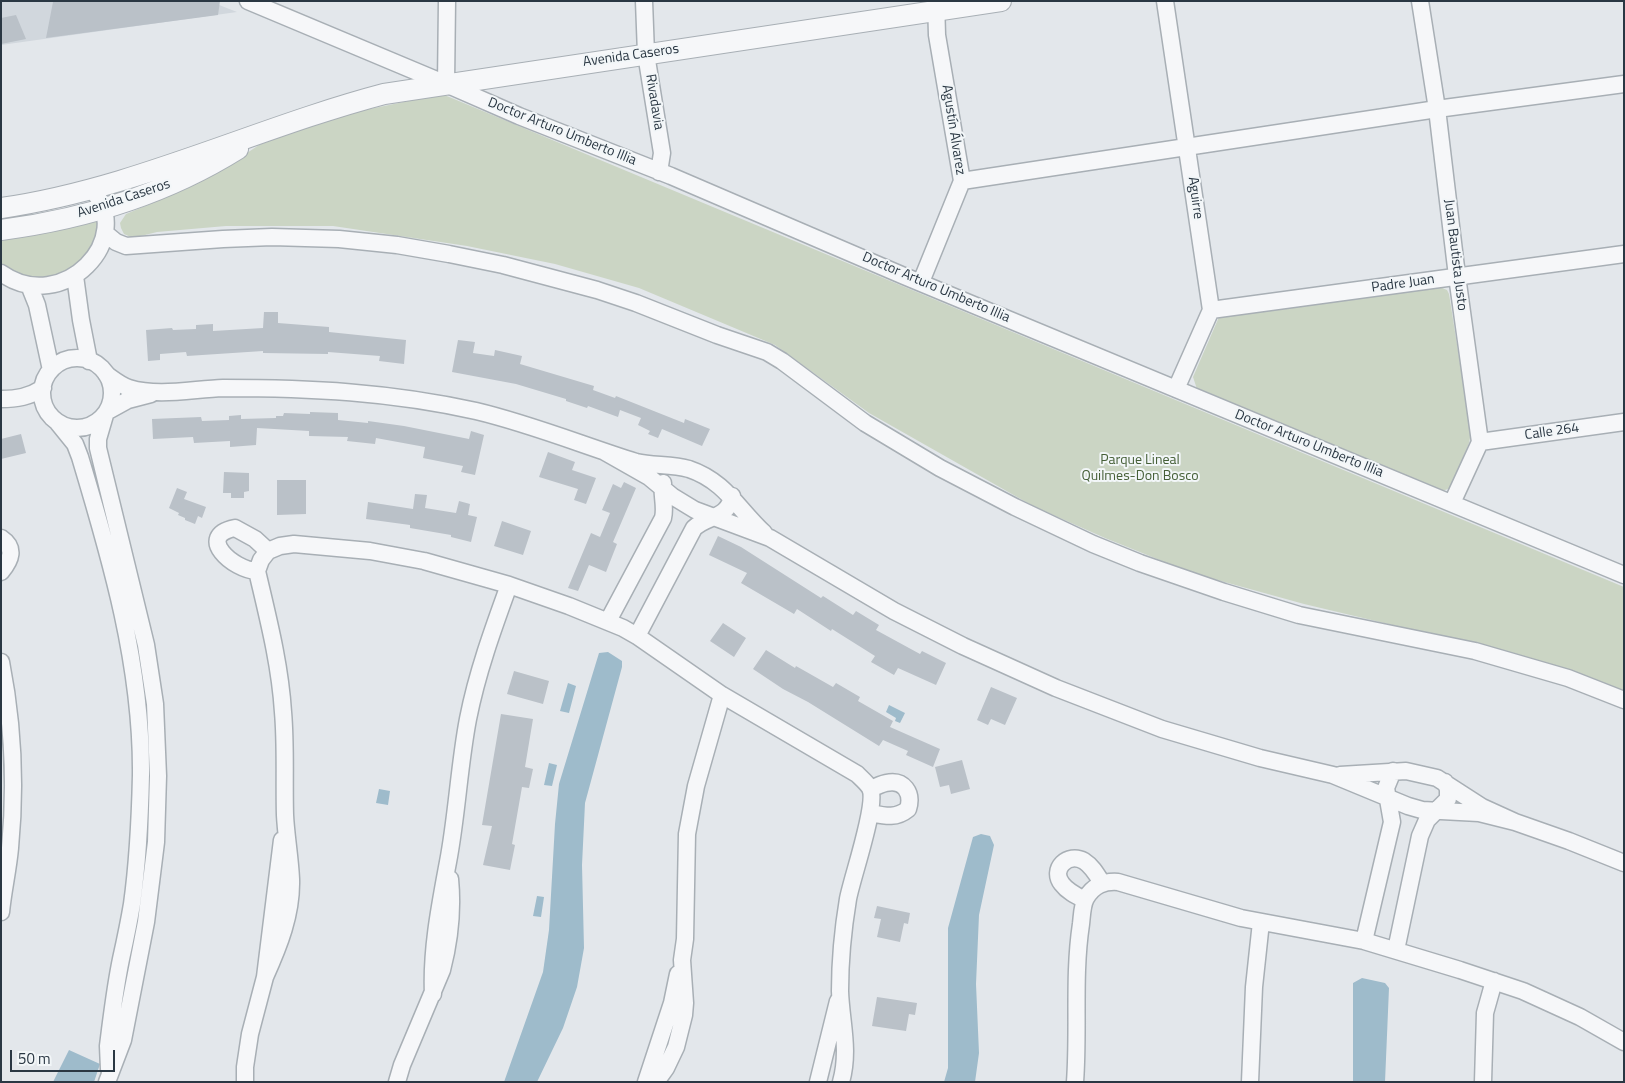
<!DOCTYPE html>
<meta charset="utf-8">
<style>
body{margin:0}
#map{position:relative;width:1625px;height:1083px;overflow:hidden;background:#e3e7eb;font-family:"Titillium Web",sans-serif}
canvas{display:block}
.frame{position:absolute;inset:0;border:2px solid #2a3743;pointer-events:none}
.scale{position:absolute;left:10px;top:1050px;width:105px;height:22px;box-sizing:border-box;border:2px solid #2a3743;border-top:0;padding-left:6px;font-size:15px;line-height:18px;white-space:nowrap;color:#2a3743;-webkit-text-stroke:4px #f2f6f8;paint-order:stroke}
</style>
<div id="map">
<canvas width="1625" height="1083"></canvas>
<div class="frame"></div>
<div class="scale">50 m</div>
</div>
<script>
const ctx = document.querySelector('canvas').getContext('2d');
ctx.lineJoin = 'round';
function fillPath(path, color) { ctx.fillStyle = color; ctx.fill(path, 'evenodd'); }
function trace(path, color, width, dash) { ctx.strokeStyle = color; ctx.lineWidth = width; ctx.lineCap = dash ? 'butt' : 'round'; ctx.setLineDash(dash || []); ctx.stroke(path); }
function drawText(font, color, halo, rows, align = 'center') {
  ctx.font = font + ' "Titillium Web",sans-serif'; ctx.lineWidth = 4; ctx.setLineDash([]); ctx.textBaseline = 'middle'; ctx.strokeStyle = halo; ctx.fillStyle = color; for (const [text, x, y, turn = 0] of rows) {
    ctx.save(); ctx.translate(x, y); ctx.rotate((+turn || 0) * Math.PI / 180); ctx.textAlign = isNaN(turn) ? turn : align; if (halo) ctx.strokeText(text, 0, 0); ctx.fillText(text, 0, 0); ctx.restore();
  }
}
fillPath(new Path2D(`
 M 1,1 L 209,1 L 237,12 L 1,45 Z`), '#d1d7dd');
fillPath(new Path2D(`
 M 442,94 L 1624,587 L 1624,695 L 1481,646 L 1304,604 L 1192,573 L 1105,538 L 1033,506 L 869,413 L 775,345 L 639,288 L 555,264 L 467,246 L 333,226 L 226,226 L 157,232 L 133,238 L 124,234 L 121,228 L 120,223 L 126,214 L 186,189 L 223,169 L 259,145 L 336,116 Z
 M 103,208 L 102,241 L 62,283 L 1,273 L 1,230 Z
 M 1440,287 L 1447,290 L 1449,294 L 1471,433 L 1469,443 L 1451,488 L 1439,492 L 1197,389 L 1193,377 L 1219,317 Z`), '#cbd5c4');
fillPath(new Path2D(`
 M 608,652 L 622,661 L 622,667 L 585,803 L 582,865 L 584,948 L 577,987 L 563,1028 L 537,1082 L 504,1082 L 543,972 L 549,930 L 555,824 L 559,784 L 599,653 Z
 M 568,683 L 576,686 L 569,713 L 560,711 Z
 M 889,705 L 905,713 L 900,723 L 895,721 L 896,718 L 886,712 Z
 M 549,763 L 557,765 L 552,786 L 544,785 Z
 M 379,789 L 390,791 L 388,805 L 376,803 Z
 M 981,834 L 990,836 L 994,845 L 979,915 L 976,984 L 979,1053 L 975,1082 L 944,1082 L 948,1068 L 948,928 L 973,837 Z
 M 537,896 L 544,897 L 541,917 L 533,916 Z
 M 1362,978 L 1385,983 L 1389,988 L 1385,1082 L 1353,1082 L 1353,983 Z
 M 69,1050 L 100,1064 L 94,1082 L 53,1082 Z`), '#9ebbcb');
fillPath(new Path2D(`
 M 220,1 L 218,15 L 46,38 L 53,2 Z
 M 16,15 L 26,39 L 1,44 L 1,18 Z
 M 264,312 L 278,312 L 278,323 L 329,327 L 329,332 L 406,340 L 404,364 L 379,361 L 380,356 L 328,352 L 328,354 L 263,353 L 263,351 L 187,356 L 186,352 L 160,354 L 160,360 L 148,361 L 146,330 L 172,328 L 173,330 L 196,329 L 196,325 L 213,324 L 213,331 L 263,328 Z
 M 458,340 L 475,342 L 473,353 L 494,356 L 495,350 L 522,356 L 520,364 L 594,386 L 593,390 L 615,398 L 616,396 L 684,423 L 685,419 L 710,429 L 702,446 L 662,429 L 658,438 L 648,434 L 650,431 L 638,425 L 641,418 L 620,410 L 618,417 L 588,406 L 587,408 L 566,401 L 566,399 L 516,384 L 452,372 Z
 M 310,412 L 338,413 L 338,420 L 368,423 L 368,421 L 404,426 L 469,439 L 471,431 L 484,435 L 475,475 L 461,472 L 463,466 L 423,458 L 425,447 L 376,438 L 375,444 L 347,441 L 348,437 L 309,436 L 309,431 L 257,428 L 256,445 L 230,447 L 230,441 L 194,443 L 193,437 L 153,439 L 152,419 L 201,417 L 202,421 L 229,420 L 229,416 L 241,415 L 241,419 L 276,418 L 276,416 L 283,416 L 284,413 L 310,414 Z
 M 21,434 L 26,453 L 1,459 L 1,439 Z
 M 548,452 L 575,462 L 572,470 L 596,478 L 586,504 L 574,500 L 578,489 L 539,477 Z
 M 224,472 L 249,473 L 249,491 L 244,492 L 244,498 L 231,498 L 231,493 L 223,493 Z
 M 277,480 L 306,480 L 306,514 L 277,515 Z
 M 624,482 L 636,488 L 613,542 L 617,544 L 606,572 L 589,565 L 578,591 L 568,588 L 591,533 L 600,537 L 610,513 L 602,510 L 613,484 L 621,488 Z
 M 177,488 L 187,492 L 184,499 L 206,507 L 202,518 L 198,516 L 195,524 L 185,520 L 185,518 L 178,515 L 179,513 L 169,508 Z
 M 415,494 L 427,495 L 425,508 L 456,513 L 459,501 L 470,504 L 468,515 L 477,517 L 471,542 L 451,537 L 451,535 L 410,528 L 410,525 L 366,519 L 368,502 L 413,509 Z
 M 502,521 L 531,531 L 523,555 L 494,546 Z
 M 718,536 L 741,547 L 821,598 L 823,596 L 853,615 L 856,611 L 879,625 L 876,630 L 920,654 L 922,651 L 946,663 L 936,685 L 898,668 L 894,675 L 871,662 L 875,656 L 832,629 L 831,631 L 797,609 L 794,614 L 741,583 L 747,573 L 709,555 Z
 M 723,623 L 746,638 L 734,657 L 710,641 Z
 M 766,650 L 795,668 L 796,666 L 833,687 L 836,683 L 860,697 L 858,701 L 893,721 L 890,727 L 940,749 L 933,767 L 906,755 L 908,751 L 883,740 L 879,746 L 808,702 L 783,689 L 753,669 Z
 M 514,671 L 549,681 L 543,704 L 507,694 Z
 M 991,687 L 1017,698 L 1005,725 L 991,719 L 988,725 L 977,720 Z
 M 501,714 L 533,719 L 525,767 L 533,769 L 529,788 L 522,787 L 512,844 L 515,845 L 510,870 L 483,865 L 492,826 L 482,825 Z
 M 962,760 L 970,789 L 951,794 L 949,785 L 940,787 L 935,767 Z
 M 877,906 L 910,913 L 908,924 L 904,923 L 900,942 L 877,937 L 881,919 L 874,918 Z
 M 877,997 L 917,1003 L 915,1015 L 909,1014 L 906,1031 L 872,1026 Z`), '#bac1c8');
const minor = new Path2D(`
 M 248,1 L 446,84 L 519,116 L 671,176 L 904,276 L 1624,575
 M 644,1 L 646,54 L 662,153 L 659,172
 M 1165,1 L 1211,310 L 1176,389
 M 1420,1 L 1437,109 L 1457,276 L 1480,442 L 1452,503
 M 446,84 L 447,1
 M 962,181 L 1437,109 L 1624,84
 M 105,233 L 116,242 L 126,246 L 223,239 L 272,237 L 339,239 L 397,245 L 449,254 L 503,265 L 597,290 L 636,303 L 717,335 L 767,352 L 782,361 L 865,423 L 940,468 L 1015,507 L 1093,544 L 1140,563 L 1224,592 L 1299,615 L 1475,651 L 1568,678 L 1624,700
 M 1,273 C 63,317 138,237 91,189
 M 75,276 L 81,320 L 89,361
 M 921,282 L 962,181 L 937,35 L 936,1
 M 29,285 L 37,305 L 51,370
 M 1211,310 L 1624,254
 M42 393a35 35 0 1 1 70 0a35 35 0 1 1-70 0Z
 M 106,374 C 113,379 120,385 129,388 C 158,397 193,389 223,388 C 311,388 390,392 476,411 C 531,424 582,445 636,462 C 653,466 672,464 689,469 C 725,481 738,509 764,533
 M 1,399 C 17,399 29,397 43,388
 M 108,411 L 128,400 L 151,394
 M 105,415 L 98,439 L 98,448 L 146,645 L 155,704 L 158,776 L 156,842 L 146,922 L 123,1040 L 107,1082
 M 58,423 L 75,444 L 80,457 C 111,560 142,666 141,775 C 140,818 138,861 132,904 C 129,922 125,941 121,959 C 116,983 113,1007 110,1030 L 108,1046 L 109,1069
 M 1480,442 L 1624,422
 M 605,452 L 649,477 L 672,496 L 695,510 L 770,538 L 894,611 L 963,646 L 1056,688 L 1162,729 L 1260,758 L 1333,775 L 1408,806 L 1422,810 L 1479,813 L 1515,822
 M 1,538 C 16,548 11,560 1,572
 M 257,571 C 233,570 195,536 235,528 L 255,539 L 268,551
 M 608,621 L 663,518 C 666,506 661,495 663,483
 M 637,636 L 694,528 C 708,515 728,519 732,496
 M 1,662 C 13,723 16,786 10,848 C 8,870 3,891 1,912
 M 1340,775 L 1406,771 L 1437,778 L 1482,807 L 1515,822 L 1569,841 L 1624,863
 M 871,789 C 875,787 881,784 886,783 C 904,779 913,793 908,809 C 896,819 885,816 871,813
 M 1085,900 C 1077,896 1068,892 1062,884 C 1050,869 1068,852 1084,861 C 1092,866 1097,875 1102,883
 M 1364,941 L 1392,822 L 1386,788 L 1393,771
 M 1396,950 L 1420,836 L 1427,820 L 1448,799 L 1448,789 L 1445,782
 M 265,977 C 279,946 292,914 291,879 C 290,857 286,836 285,815 C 284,780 286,746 283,712 C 280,664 268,618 257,571 L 261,560 L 268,551 L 280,546 L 294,544 L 370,551 L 424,561 L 509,585 L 569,606 L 623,628 L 637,636 L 722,695 L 857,774 C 861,778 867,783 870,788 C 878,804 852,877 848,899 C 843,929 840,960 840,991 C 841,1022 850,1050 841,1082
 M 433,994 C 431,950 440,905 448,862 C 457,815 459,766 468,719 C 477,673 493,629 509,585
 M 245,1082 L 245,1067 L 250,1034 L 265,977 L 282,840
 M 397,1082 L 402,1065 L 442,970 C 450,939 453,910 450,879
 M 646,1082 L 672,1003 L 678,974
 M 656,1082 L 666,1068 L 676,1047 L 684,1015 L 685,1003 L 682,960 L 685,939 L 687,834 L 696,786 L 722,695
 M 818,1082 L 838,1001
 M 1075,1082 C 1079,1029 1073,977 1081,924 C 1082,916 1082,905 1086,898 C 1094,885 1104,881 1118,882 L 1241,918 L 1364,941 L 1460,970 L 1523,991 L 1580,1017 L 1624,1042
 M 1250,1082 L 1254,987 L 1261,922
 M 1483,1082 L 1485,1013 L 1494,981`);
const tertiary = new Path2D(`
 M 1,208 C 134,189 255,128 384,94 L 1001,1
 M 1,230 C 85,219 166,194 238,149`);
trace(minor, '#a8afb5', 19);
trace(tertiary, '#a8afb5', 22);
trace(minor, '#f6f7f9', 16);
trace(tertiary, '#f6f7f9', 20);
drawText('14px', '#2a3743', '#f2f6f8', [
 ["Avenida Caseros",631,56,-8],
 ["Rivadavia",654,102,81],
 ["Agustín Álvarez",953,130,81],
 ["Doctor Arturo Umberto Illia",562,132,22],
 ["Aguirre",1195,198,82],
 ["Avenida Caseros",124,199,-18],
 ["Juan Bautista Justo",1455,255,83],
 ["Padre Juan",1403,284,-8],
 ["Doctor Arturo Umberto Illia",936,288,23],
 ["Calle 264",1552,432,-8],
 ["Doctor Arturo Umberto Illia",1309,444,22]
]);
drawText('14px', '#455f37', '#f2f6f8', [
 ["Parque Lineal",1140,461],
 ["Quilmes-Don Bosco",1140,477]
]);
</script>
